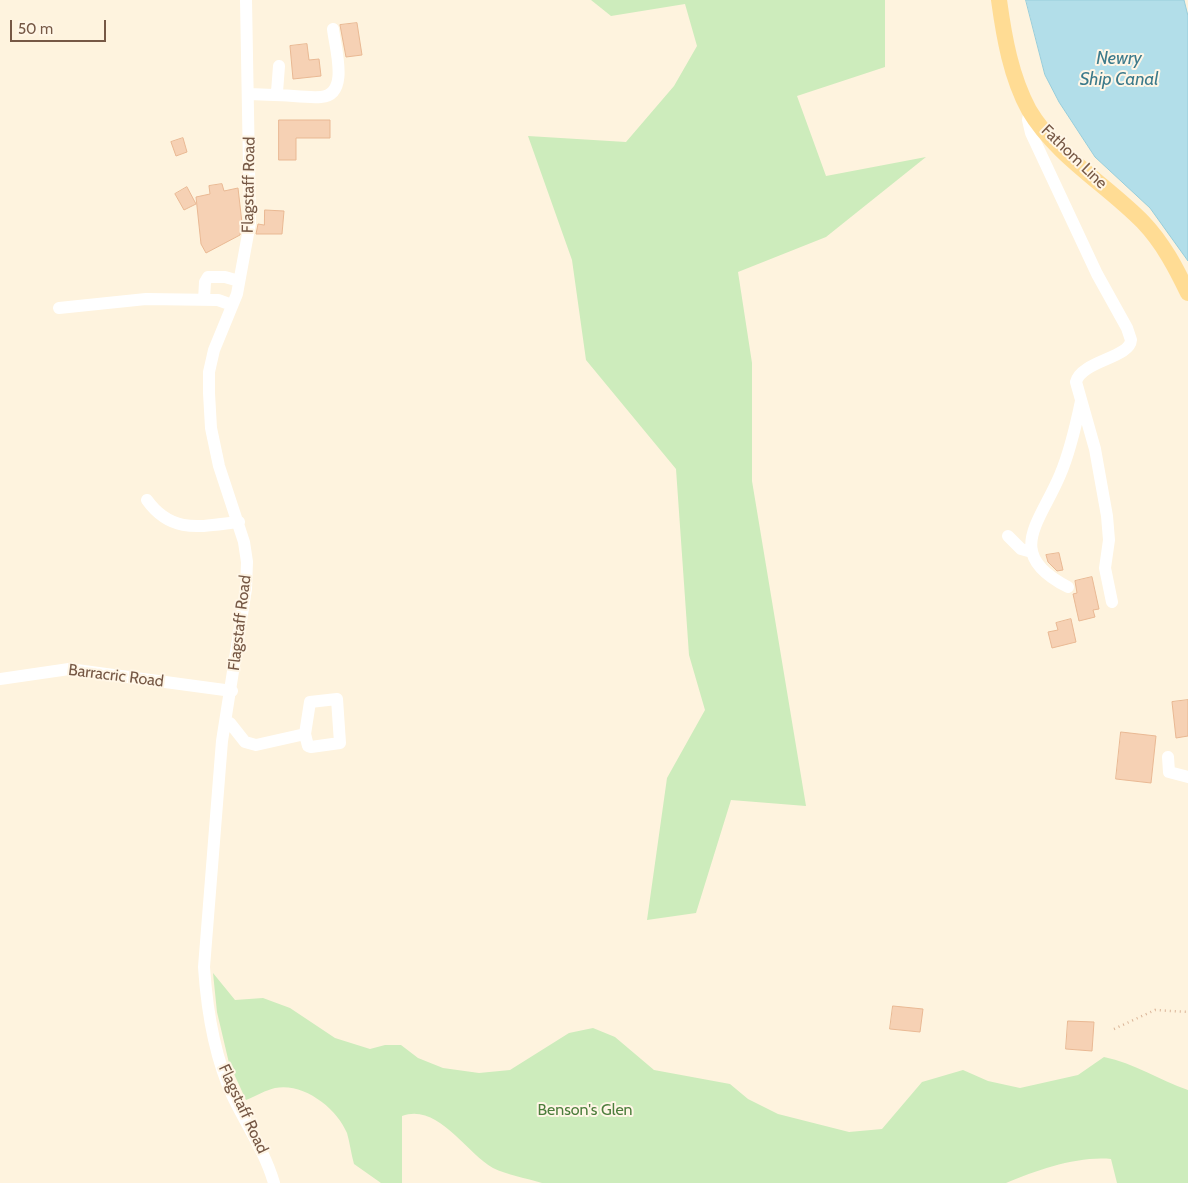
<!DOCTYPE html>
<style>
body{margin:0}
#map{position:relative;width:1188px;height:1183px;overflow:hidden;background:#fef3de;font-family:Cabin,sans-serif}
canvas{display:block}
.scale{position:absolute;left:10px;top:20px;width:96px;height:22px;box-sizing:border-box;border:2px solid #765845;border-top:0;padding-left:6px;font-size:15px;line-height:18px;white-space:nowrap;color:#765845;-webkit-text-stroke:4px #fff6e6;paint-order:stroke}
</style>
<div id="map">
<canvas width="1188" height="1183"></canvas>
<div class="scale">50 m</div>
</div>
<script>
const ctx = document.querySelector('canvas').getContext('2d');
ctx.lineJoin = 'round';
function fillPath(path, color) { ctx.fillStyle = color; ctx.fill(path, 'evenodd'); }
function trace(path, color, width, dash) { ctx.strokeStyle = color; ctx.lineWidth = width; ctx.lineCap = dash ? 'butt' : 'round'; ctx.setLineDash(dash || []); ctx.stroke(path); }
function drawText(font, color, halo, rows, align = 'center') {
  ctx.font = font + ' Cabin,sans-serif'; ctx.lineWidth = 4; ctx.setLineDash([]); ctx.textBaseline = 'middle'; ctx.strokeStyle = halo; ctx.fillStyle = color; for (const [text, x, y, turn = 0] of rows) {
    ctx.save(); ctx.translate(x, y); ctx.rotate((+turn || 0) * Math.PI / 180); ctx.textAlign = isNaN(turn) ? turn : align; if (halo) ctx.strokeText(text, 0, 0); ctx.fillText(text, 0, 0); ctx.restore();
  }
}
fillPath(new Path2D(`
 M 591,0 L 885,0 L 885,67 L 797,96 L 826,176 L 926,157 L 826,237 L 738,272 L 752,363 L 752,481 L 806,806 L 731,800 L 696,913 L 647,920 L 667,778 L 705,710 L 689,655 L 676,469 L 586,360 L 572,260 L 528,136 L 626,142 L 674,86 L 697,46 L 685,4 L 611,16 Z
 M 213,973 L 235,1000 L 263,998 L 290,1008 L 335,1038 L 370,1049 L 385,1045 L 401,1045 L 418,1058 L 443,1068 L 479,1073 L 510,1070 L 569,1033 L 593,1028 L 615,1037 L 654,1070 L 730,1084 L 748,1099 L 778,1114 L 849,1132 L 882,1129 L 922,1082 L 963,1070 L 988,1081 L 1020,1088 L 1078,1075 L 1104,1057 C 1134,1063 1159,1080 1188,1090 L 1188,1183 L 1117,1183 L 1111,1159 C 1077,1156 1038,1170 1006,1183 L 542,1183 C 526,1178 507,1175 493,1168 C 465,1152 438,1103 402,1116 L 402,1183 L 381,1183 L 354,1164 C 351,1154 350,1143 347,1133 C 337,1108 303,1082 275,1088 C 266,1090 256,1096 246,1100 L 229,1063 L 217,1012 Z`), '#cdecbc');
const water = new Path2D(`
 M 1026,0 L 1184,0 L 1188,16 L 1188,261 L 1150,208 L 1095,157 L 1059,102 L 1045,75 Z`);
fillPath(water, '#b2dee9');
trace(water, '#97cddb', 1);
const building = new Path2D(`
 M 357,23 L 362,55 L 346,57 L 340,25 Z
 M 307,44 L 309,60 L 319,59 L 321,76 L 293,79 L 290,46 Z
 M 279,120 L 330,120 L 330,138 L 296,138 L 296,160 L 279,160 Z
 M 183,138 L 187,152 L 176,156 L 171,142 Z
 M 222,184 L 224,191 L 238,188 L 242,223 L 240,235 L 206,253 L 201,244 L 196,197 L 210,194 L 209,186 Z
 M 187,187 L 196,204 L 184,210 L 175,194 Z
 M 265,210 L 284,211 L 282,234 L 256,234 L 258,224 L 264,225 Z
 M 1059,553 L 1063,570 L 1057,571 L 1048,562 L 1046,555 Z
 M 1092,577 L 1099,609 L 1093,610 L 1095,617 L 1079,621 L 1073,594 L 1077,593 L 1075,581 Z
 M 1071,619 L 1076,642 L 1052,648 L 1048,632 L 1058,630 L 1056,623 Z
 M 1188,700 L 1188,736 L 1176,738 L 1172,702 Z
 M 1121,732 L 1156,736 L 1151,783 L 1116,779 Z
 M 893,1006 L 923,1009 L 920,1032 L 890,1029 Z
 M 1068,1021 L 1094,1022 L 1092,1051 L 1066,1049 Z`);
fillPath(building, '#f6d1b4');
trace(building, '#e9b893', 1);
trace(new Path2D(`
 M 1114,1029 L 1155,1010 L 1188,1012`), '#dab497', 2.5, [1, 4]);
trace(new Path2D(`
 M 246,0 L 250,223 L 237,294 L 214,350 L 209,372 L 209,393 L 211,428 L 219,466 L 244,542 L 247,562 L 246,589 L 222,741 L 204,967 C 207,1012 214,1056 233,1097 C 247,1126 265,1152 274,1183
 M 249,94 L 274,95 L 277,92 L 279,66
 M 274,95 C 289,95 305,98 321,97 C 350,95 335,48 333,29
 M 1030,110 L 1028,120 L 1031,133 L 1097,274 L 1127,328 L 1131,340 C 1130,358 1081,361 1076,382 L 1095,449 L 1107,516 L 1109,540 L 1105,568 L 1112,602
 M 204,300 L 205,282 L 208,277 L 225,277 L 239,281
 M 59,308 L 146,299 L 218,300 L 232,305
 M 147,500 C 172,535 202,526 239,522
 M 1008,536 L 1021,549 L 1032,552
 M 1068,587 C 1003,554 1040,523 1060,475 C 1070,452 1076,425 1081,401
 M 0,679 L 69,669 L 232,691
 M 226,721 L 230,723 L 245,742 L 256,745 L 305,734 L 310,702 L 337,699 L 340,743 L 311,747 L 308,746 L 305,734
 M 1168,757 L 1169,772 L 1188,777`), '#fff', 12);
trace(new Path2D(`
 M 999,0 C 1004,37 1011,77 1029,110 C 1056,156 1107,185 1143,222 C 1163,243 1176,268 1188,293`), '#ffdc94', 16);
drawText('16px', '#765845', '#fff6e6', [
 ["Fathom Line",1074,157,44],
 ["Flagstaff Road",249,185,-89],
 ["Flagstaff Road",240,623,-83],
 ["Barracric Road",116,676,7],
 ["Flagstaff Road",243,1109,65]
]);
drawText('16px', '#4c7d3c', '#fff6e6', [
 ["Benson's Glen",585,1110]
]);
drawText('italic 18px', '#3c7a8b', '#fff6e6', [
 ["Newry",1119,59],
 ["Ship Canal",1119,80]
]);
</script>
